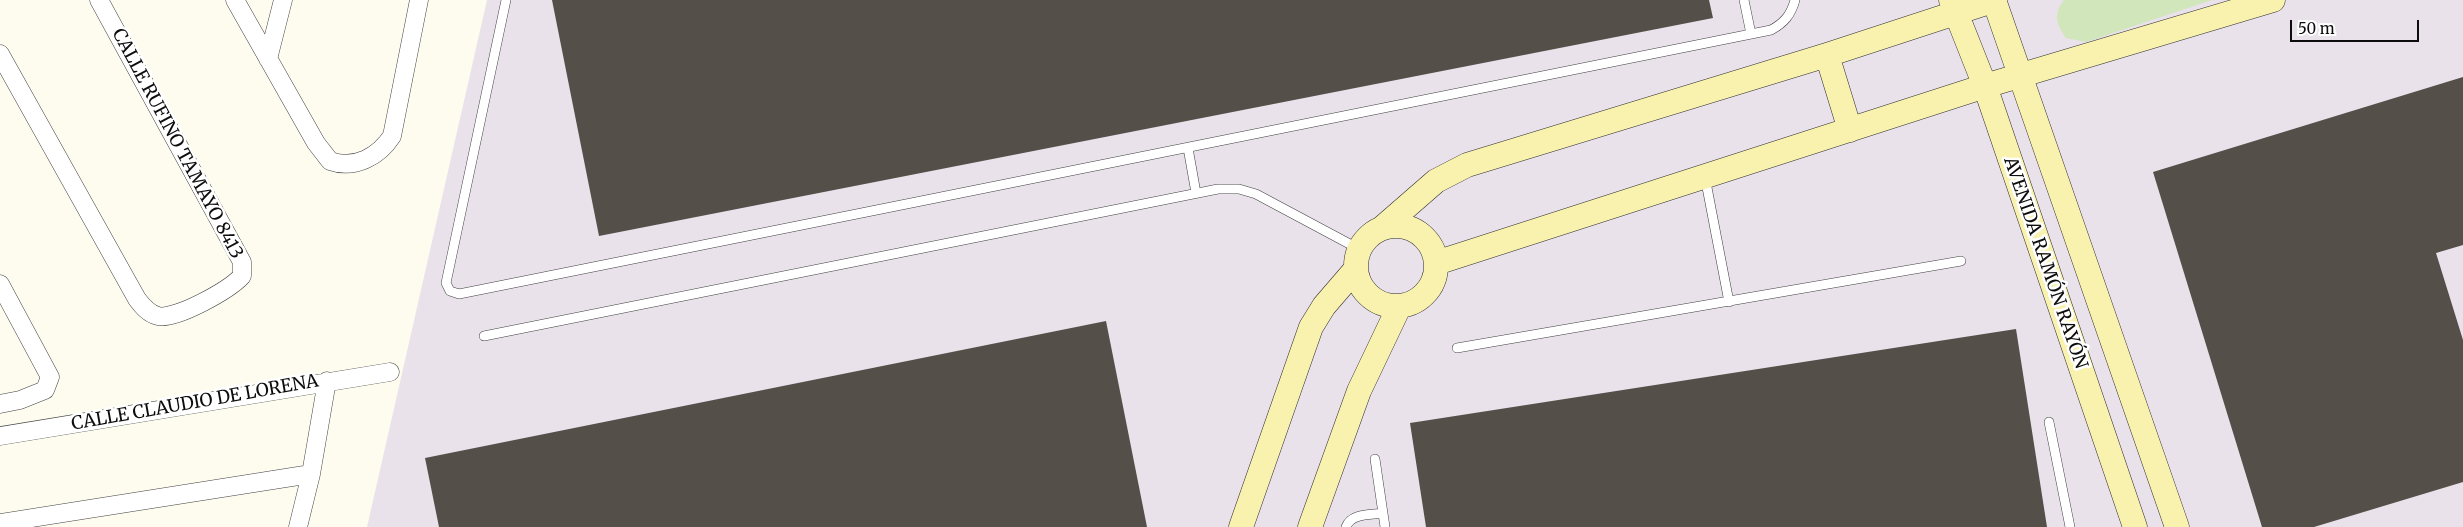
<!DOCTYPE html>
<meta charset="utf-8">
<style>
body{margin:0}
#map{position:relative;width:2463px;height:527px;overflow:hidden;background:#fefbef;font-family:Merriweather,serif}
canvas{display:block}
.scale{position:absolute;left:2290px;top:20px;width:129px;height:22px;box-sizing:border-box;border:2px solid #0d0d0d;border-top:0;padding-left:6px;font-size:15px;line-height:18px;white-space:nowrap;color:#0d0d0d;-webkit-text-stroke:4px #fff;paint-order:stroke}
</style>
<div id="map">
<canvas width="2463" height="527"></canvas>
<div class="scale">50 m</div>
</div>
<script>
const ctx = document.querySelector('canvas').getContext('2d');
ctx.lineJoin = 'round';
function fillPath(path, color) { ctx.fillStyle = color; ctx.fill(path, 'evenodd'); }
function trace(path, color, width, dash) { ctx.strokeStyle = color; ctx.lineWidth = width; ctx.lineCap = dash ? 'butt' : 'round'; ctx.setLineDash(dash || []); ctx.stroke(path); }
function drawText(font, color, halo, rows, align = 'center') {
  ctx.font = font + ' Merriweather,serif'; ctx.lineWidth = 5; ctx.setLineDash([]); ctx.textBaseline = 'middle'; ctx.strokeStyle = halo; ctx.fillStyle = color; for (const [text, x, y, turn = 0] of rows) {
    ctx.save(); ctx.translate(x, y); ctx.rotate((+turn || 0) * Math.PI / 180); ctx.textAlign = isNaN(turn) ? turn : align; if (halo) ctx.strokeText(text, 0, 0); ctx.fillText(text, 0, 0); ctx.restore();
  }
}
fillPath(new Path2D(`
 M 487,0 L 2463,0 L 2463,527 L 367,527 Z`), '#eae2eb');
fillPath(new Path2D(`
 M 2064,0 L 2212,0 L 2086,42 L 2066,38 C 2056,24 2053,14 2064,0 Z`), '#d1e6bb');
fillPath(new Path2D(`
 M 552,0 L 1709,0 L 1713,18 L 599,236 Z
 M 2463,77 L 2463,245 L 2436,253 L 2463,340 L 2463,482 L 2314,527 L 2262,527 L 2153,172 Z
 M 1106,321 L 1147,527 L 439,527 L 425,458 Z
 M 2016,329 L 2047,527 L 1426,527 L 1410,423 Z`), '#554f4a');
const lane = new Path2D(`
 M 506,0 L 446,283 L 450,291 L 459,294 L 1771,30 C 1784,23 1791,15 1795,0
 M 1744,0 L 1751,34
 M 1188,148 L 1196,193
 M 1705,177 L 1729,302
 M 484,336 L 1218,189 L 1239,189 L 1256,194 L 1359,249
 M 1457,348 L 1961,261
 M 2049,422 L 2070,527
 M 1375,459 L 1385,527
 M 1346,527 C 1351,513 1370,515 1383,513`);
const street = new Path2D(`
 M 235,0 L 316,143 L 330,161 C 355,170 379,156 392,136 L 419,0
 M 0,54 L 137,299 C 143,307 149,314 158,316 C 176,320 229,290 242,276 L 242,262 L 99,0
 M 268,59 L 283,0
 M 0,284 L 50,377 L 45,390 L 20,400 L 0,404
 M 0,436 L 390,372
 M 0,523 L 311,474
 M 298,527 L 311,474 L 327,381`);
const secondary = new Path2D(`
 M 1951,0 L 1985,86 L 2135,527
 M 1994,0 L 2177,527
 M 1827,55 L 1850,130
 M1356 266a40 40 0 1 1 80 0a40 40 0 1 1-80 0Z
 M 1382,228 L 1436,181 L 1467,165 L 1827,55 L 1995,0
 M 1436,263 L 1985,86 L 2273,0
 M 1241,527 L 1311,327 L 1324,306 L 1355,270
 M 1310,527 L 1359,391 L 1399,307`);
trace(lane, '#404040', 10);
trace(street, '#404040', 19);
trace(secondary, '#2f2f2f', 25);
trace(lane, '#fff', 9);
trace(street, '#fff', 18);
trace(secondary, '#f9f1ae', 24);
drawText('18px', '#0d0d0d', '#fff', [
 ["CALLE RUFINO TAMAYO 8413",177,144,62],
 ["AVENIDA RAMÓN RAYÓN",2045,263,71],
 ["CALLE CLAUDIO DE LORENA",195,403,-10]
]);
</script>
